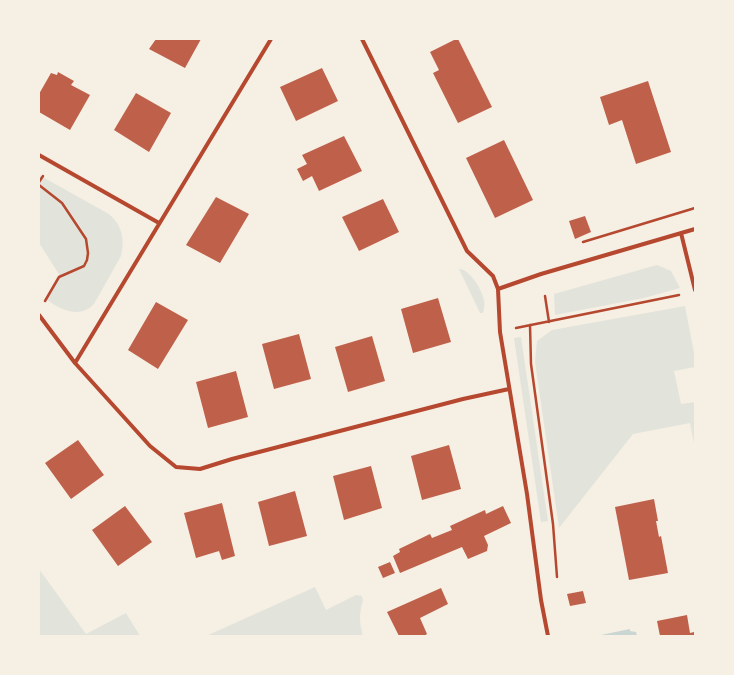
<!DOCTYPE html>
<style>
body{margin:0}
#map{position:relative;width:734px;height:675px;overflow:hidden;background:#f6efe4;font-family:"Crimson Pro",serif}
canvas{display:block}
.frame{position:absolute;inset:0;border:40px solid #f6efe4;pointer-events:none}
</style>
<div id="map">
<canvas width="734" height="675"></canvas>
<div class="frame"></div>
</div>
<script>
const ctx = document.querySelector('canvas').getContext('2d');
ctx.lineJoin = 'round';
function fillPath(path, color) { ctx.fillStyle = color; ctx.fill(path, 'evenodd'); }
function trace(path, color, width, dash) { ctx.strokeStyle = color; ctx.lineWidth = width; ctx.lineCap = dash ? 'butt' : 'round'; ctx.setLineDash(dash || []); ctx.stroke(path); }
fillPath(new Path2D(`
 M 39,175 L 109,214 C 122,225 125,239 121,256 L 94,304 C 80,319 60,310 46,299 L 60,276 L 39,243 Z
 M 657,265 L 671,271 L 680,288 L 644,298 L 555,315 L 554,294 Z
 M 459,269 C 470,269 482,290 484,300 C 485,304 484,309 483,313 L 480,313 Z
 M 685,306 L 695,358 L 695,367 L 674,371 L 681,404 L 695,402 L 695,448 L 690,423 L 633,434 L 559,528 L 535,362 L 537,341 L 552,330 Z
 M 521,337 L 548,521 L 541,522 L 514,338 Z
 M 39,569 L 86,634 L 126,613 L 140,636 L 39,636 Z
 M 315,587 L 326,610 L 356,595 L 362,596 L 363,600 C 359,613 359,623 363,636 L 206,636 Z`), '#e2e4dc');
fillPath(new Path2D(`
 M 630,629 L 630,631 L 636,632 L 637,636 L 596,636 Z`), '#c9d6d2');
fillPath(new Path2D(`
 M 156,39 L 201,39 L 185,68 L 149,49 Z
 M 456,39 L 458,39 L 492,107 L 458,123 L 433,73 L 439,70 L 430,52 Z
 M 322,68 L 338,101 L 296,121 L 280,87 Z
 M 58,72 L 74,81 L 71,85 L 90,95 L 70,130 L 39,112 L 39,94 L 51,73 L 57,75 Z
 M 648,81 L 671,152 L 636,164 L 622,120 L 609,125 L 600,97 Z
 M 136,93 L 171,113 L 149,152 L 114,130 Z
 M 344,136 L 362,171 L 319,191 L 312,176 L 303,181 L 297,169 L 307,164 L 302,155 Z
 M 504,140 L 533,200 L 495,218 L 466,158 Z
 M 216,197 L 249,214 L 220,263 L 186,245 Z
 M 383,199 L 399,232 L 359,251 L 342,217 Z
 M 585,216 L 591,232 L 575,239 L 569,221 Z
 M 438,298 L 451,342 L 413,353 L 401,309 Z
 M 156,302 L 188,320 L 158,369 L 128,350 Z
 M 299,334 L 311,379 L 274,389 L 262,344 Z
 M 372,336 L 385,381 L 348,392 L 335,347 Z
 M 236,371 L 248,417 L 208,428 L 196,382 Z
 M 78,440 L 104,475 L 71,499 L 45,463 Z
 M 449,445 L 461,489 L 422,500 L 411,456 Z
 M 371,466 L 382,508 L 344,520 L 333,476 Z
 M 295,491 L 307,536 L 269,546 L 258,502 Z
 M 654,499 L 658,521 L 656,521 L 659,537 L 661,536 L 668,573 L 629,580 L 615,507 Z
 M 222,503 L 235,556 L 222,560 L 219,551 L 196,558 L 184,513 Z
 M 125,506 L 152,542 L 118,566 L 92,530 Z
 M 503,506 L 511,523 L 484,536 L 488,545 L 487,551 L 468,559 L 462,547 L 400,573 L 393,556 L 400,552 L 399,549 L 430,534 L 432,538 L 452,530 L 450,526 L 485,510 L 486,514 Z
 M 390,562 L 395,573 L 383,578 L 378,567 Z
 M 441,588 L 448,604 L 420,618 L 427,634 L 424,636 L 399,636 L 387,612 Z
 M 583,591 L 586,603 L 570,606 L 567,594 Z
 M 687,615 L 690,633 L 694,632 L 695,636 L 660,636 L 657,621 Z`), '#bf614a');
trace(new Path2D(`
 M 39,182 L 43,176
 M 39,185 L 62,203 L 86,239 L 88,253 L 87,260 L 84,266 L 59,277 L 45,301
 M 583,242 L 695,208
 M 545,296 L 549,322
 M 530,325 L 531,364 L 553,524 L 557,577
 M 516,328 L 679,295`), '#b5482f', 2.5);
trace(new Path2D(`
 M 271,39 L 75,363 L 150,446 L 176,467 L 200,469 L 232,459 L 463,399 L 509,389
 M 362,39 L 467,251 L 493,276 L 498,289 L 500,332 L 527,494 L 541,600 L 548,636
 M 39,155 L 159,223
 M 681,233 L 695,290
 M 498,289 L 541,274 L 695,229
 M 39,315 L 75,363`), '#b5482f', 4);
</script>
